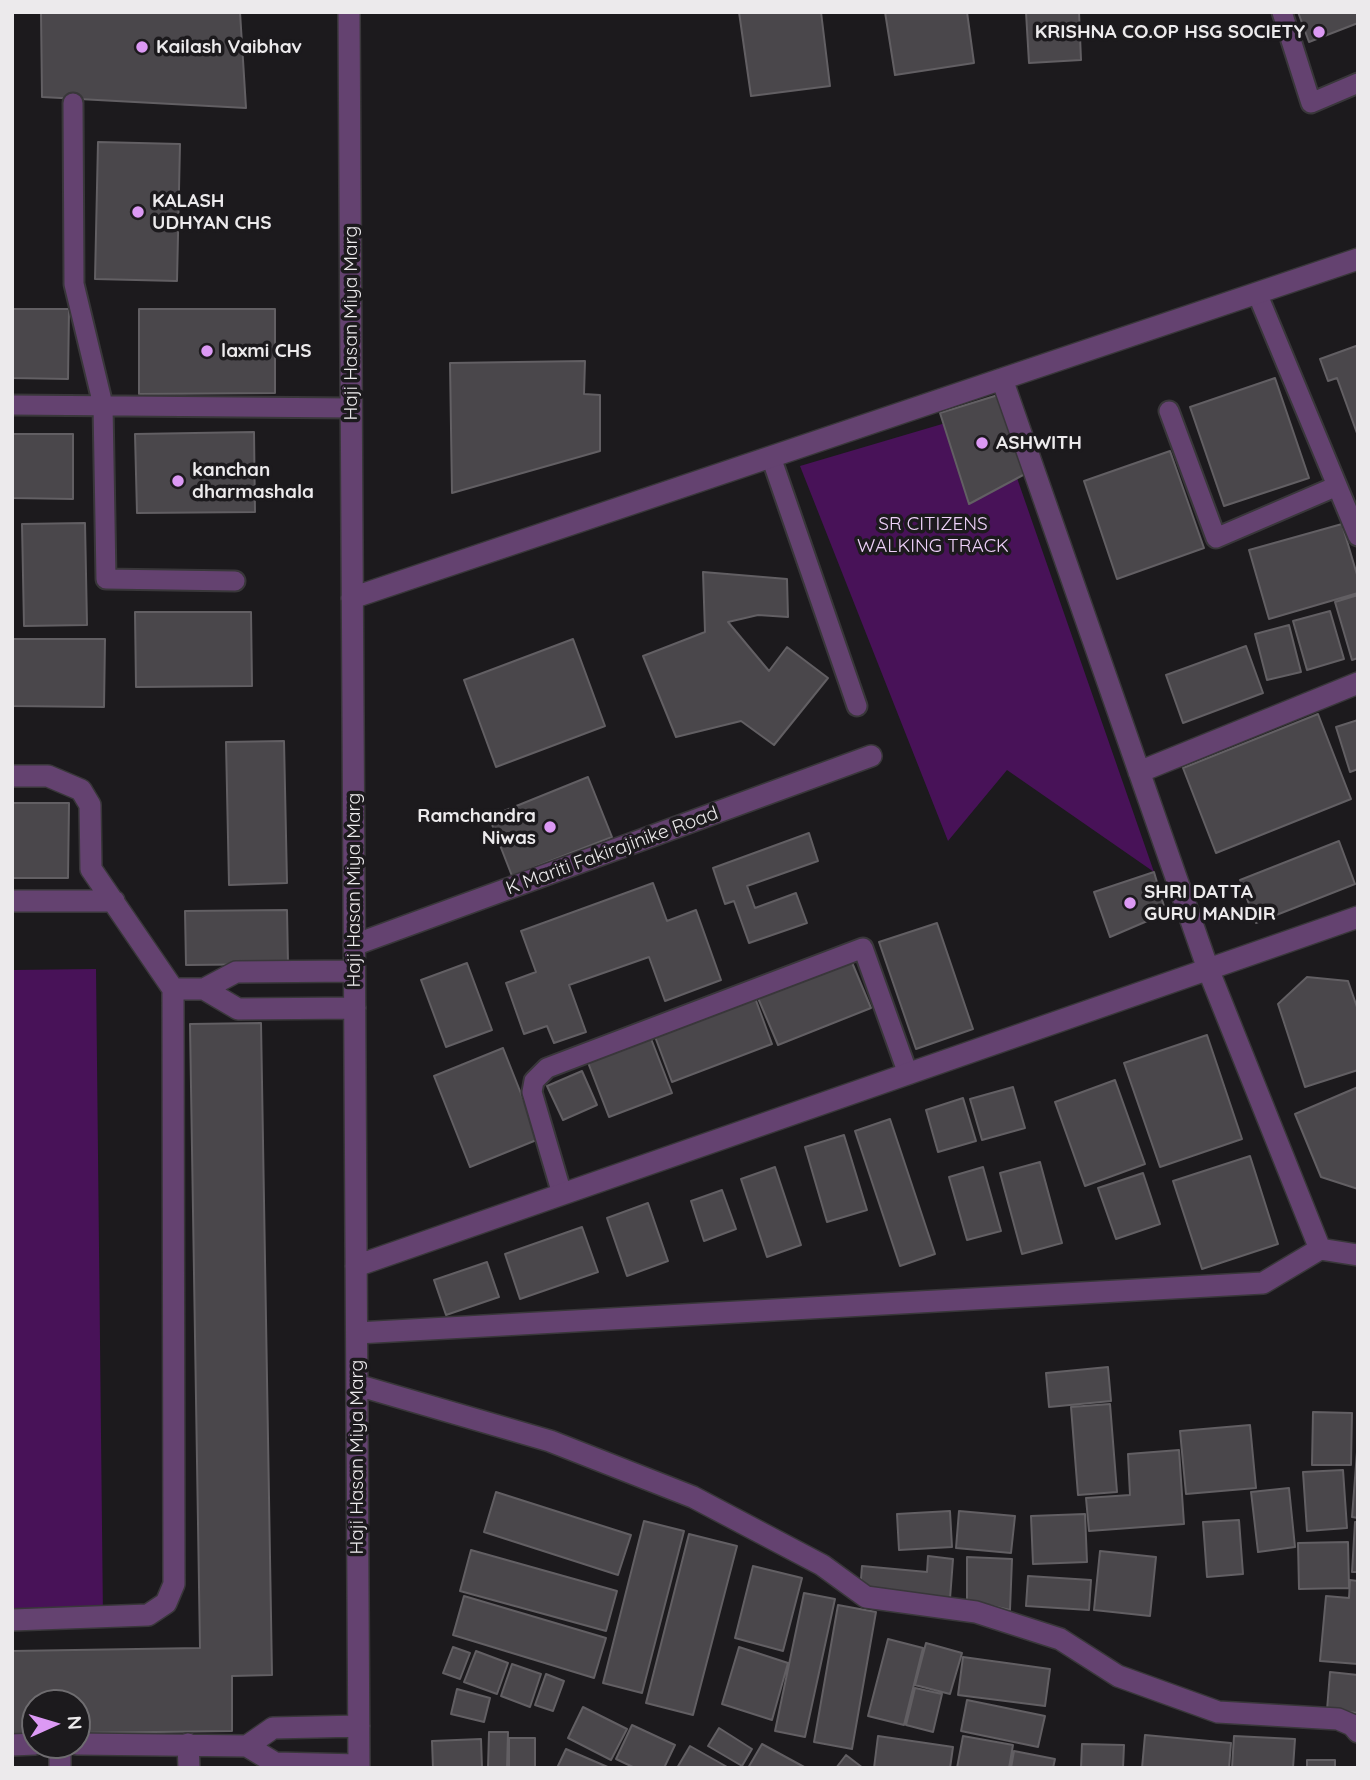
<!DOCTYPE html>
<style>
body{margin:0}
#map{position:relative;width:1370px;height:1780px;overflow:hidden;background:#1c1a1d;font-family:Quicksand,sans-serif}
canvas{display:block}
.frame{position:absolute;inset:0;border:14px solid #eceaec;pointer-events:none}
.north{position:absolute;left:21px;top:1689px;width:70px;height:70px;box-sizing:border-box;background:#1c1a1d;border:2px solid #6f6d70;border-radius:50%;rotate:86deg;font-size:19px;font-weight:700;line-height:28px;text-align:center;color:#eceaec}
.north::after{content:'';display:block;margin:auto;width:24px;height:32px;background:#dc99f4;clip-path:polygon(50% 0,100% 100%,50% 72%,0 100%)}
</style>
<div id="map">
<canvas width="1370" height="1780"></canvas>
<div class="frame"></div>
<div class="north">N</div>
</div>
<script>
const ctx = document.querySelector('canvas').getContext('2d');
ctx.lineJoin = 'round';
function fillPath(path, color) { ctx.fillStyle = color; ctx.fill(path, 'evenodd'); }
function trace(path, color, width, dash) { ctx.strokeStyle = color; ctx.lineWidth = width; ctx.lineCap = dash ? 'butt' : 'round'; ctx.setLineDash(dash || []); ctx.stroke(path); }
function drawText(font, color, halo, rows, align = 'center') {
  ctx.font = font + ' Quicksand,sans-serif'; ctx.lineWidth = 7; ctx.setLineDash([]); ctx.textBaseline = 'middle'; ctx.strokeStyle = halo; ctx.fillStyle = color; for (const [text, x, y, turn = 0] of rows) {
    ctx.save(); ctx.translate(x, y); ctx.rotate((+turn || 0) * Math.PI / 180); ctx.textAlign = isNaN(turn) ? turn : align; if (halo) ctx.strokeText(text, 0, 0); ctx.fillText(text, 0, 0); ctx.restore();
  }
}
fillPath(new Path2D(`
 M 993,409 L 1154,872 L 1007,770 L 948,841 L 800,466 Z
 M 96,969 L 103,1619 L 12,1620 L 12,970 Z`), '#481258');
const building = new Path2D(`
 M 41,12 L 240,12 L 246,108 L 42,97 Z
 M 739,12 L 821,12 L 830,86 L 751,96 Z
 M 885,12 L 967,12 L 974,63 L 895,75 Z
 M 1026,12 L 1079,12 L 1081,60 L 1029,63 Z
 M 1298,12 L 1358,12 L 1358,23 L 1309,42 Z
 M 98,142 L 180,144 L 177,281 L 95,279 Z
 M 12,309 L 69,309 L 68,379 L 12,378 Z
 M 139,309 L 275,309 L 275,393 L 139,394 Z
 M 1356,346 L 1358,349 L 1358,436 L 1337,378 L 1328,381 L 1320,359 Z
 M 585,361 L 584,394 L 600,395 L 600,451 L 452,493 L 450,363 Z
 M 1275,378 L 1309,478 L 1224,506 L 1190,407 Z
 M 998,395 L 1025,474 L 969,504 L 940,413 Z
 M 254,432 L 255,512 L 137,513 L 135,434 Z
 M 12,434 L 73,434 L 73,499 L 12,498 Z
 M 1170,451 L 1204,548 L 1117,579 L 1084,481 Z
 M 85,523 L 87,625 L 24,626 L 22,524 Z
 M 1342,524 L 1358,578 L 1358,593 L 1269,619 L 1249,550 Z
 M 703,572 L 787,579 L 788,617 L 758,615 L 728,622 L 769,671 L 787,647 L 828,678 L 774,745 L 741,721 L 676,737 L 643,656 L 705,632 Z
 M 1358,595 L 1358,658 L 1352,660 L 1335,602 Z
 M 1330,611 L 1344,659 L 1307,670 L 1293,621 Z
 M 135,612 L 251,612 L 252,686 L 136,687 Z
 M 1289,625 L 1301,672 L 1267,680 L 1255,634 Z
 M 12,639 L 105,639 L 104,707 L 12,706 Z
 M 573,639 L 605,726 L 496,767 L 464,680 Z
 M 1246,646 L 1263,693 L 1183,723 L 1166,675 Z
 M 1318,714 L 1351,799 L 1216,853 L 1183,768 Z
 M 1358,720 L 1358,769 L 1350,772 L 1336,727 Z
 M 284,741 L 287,883 L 229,885 L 226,742 Z
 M 588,777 L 612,837 L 512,876 L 489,817 Z
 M 12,803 L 69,803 L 68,878 L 12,878 Z
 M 809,833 L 818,861 L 747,886 L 755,908 L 796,893 L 807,923 L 749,943 L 734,901 L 725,904 L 713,868 Z
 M 1339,841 L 1355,884 L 1256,923 L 1240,880 Z
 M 1154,872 L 1166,913 L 1110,937 L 1094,892 Z
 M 653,883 L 667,921 L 696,910 L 721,980 L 665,1001 L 649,957 L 569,985 L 586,1032 L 554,1043 L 547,1026 L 524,1034 L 506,983 L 536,972 L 521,931 Z
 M 287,910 L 288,964 L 186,965 L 185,911 Z
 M 937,923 L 973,1029 L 916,1049 L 879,942 Z
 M 851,960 L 871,1008 L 778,1045 L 758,998 Z
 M 467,963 L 492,1030 L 446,1047 L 421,980 Z
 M 1307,977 L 1348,981 L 1358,1010 L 1358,1070 L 1305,1087 L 1278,1004 Z
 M 754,995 L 772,1044 L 672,1082 L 654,1034 Z
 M 261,1023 L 272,1675 L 232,1676 L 232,1731 L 77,1733 L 77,1703 L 35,1703 L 35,1734 L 12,1734 L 12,1651 L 200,1648 L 190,1024 Z
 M 1207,1035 L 1242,1139 L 1160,1167 L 1124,1063 Z
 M 650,1036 L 672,1093 L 609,1117 L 587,1060 Z
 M 503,1048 L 539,1139 L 470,1167 L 434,1076 Z
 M 582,1071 L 597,1105 L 563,1120 L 547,1086 Z
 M 1115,1080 L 1145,1164 L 1085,1186 L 1055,1102 Z
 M 1013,1087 L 1025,1128 L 982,1140 L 970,1099 Z
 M 1358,1087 L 1358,1189 L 1321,1177 L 1295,1114 Z
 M 963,1098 L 976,1141 L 938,1152 L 926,1110 Z
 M 890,1119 L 935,1254 L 900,1266 L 855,1131 Z
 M 844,1135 L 867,1210 L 827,1222 L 805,1147 Z
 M 1250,1156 L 1278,1244 L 1202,1269 L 1173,1181 Z
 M 1040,1162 L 1062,1243 L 1022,1254 L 1000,1173 Z
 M 775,1167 L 801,1245 L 767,1257 L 741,1179 Z
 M 983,1167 L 1001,1231 L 967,1240 L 949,1177 Z
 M 1143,1173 L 1160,1224 L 1116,1239 L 1098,1188 Z
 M 722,1190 L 736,1229 L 704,1241 L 691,1201 Z
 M 648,1203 L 668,1261 L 627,1276 L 607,1218 Z
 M 582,1227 L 598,1272 L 520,1299 L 505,1254 Z
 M 487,1262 L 499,1297 L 446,1315 L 434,1280 Z
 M 1108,1367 L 1111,1401 L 1049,1407 L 1046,1373 Z
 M 1110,1404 L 1117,1492 L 1078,1495 L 1071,1407 Z
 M 1313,1412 L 1352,1413 L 1351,1465 L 1312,1465 Z
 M 1250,1425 L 1256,1488 L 1186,1494 L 1180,1431 Z
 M 1358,1439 L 1358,1518 L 1352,1517 Z
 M 1179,1450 L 1184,1524 L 1089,1531 L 1086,1498 L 1130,1495 L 1128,1454 Z
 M 1343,1470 L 1347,1528 L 1307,1531 L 1303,1472 Z
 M 1289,1488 L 1295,1547 L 1258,1552 L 1251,1492 Z
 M 496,1492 L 631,1535 L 618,1575 L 484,1532 Z
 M 950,1511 L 952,1547 L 899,1550 L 897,1514 Z
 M 959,1511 L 1015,1516 L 1011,1553 L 956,1548 Z
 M 1085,1514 L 1087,1562 L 1033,1564 L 1031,1516 Z
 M 1239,1520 L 1243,1574 L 1207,1577 L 1203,1522 Z
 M 644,1521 L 684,1531 L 642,1693 L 603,1683 Z
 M 1355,1522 L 1358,1522 L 1358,1572 L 1352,1572 Z
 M 689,1534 L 737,1546 L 693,1715 L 646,1703 Z
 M 1348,1542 L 1349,1588 L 1299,1589 L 1298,1543 Z
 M 471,1550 L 617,1591 L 606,1631 L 460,1591 Z
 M 1100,1551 L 1156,1557 L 1150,1616 L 1094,1610 Z
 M 928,1556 L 953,1559 L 950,1599 L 860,1591 L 862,1566 L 927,1572 Z
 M 967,1557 L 1012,1559 L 1010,1610 L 967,1600 Z
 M 753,1566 L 802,1578 L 783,1651 L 735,1638 Z
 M 1028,1576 L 1091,1580 L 1089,1610 L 1026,1606 Z
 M 1350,1580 L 1358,1581 L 1358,1664 L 1320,1661 L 1326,1596 L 1349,1598 Z
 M 804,1593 L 835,1599 L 805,1737 L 775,1731 Z
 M 464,1596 L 606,1638 L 594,1678 L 453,1635 Z
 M 838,1605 L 876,1612 L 852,1749 L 814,1742 Z
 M 888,1639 L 923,1648 L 904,1725 L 868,1716 Z
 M 926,1643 L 962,1653 L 950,1694 L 915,1685 Z
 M 453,1647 L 470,1653 L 460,1679 L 443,1673 Z
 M 739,1647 L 788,1663 L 772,1720 L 722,1704 Z
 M 476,1651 L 508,1663 L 497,1694 L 464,1682 Z
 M 963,1657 L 1050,1669 L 1045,1706 L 958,1695 Z
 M 512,1664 L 541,1674 L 530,1707 L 501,1696 Z
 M 1330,1672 L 1358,1675 L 1358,1713 L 1327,1710 Z
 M 546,1674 L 564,1681 L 553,1711 L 535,1705 Z
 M 915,1688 L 942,1694 L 933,1732 L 906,1725 Z
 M 457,1689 L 490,1698 L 484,1722 L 451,1714 Z
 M 967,1700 L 1045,1716 L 1038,1747 L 961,1731 Z
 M 583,1707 L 627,1729 L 611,1760 L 568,1738 Z
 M 632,1725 L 675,1745 L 664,1768 L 635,1768 L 616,1759 Z
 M 719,1728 L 752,1749 L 742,1766 L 708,1746 Z
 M 489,1732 L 508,1732 L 507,1768 L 488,1768 Z
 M 1145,1735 L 1231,1743 L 1229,1768 L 1142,1768 Z
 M 878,1736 L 953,1747 L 950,1768 L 874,1768 Z
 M 963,1736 L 1013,1745 L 1009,1768 L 957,1768 Z
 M 1234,1736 L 1295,1739 L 1293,1768 L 1232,1768 Z
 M 509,1738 L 535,1738 L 535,1768 L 509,1768 Z
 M 481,1739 L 482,1768 L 433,1768 L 432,1741 Z
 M 762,1744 L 806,1768 L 748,1768 Z
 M 1082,1744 L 1124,1745 L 1123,1768 L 1081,1768 Z
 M 690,1746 L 729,1768 L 677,1768 Z
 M 566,1749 L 610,1768 L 557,1768 Z
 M 1014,1751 L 1055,1759 L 1053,1768 L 1011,1768 Z
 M 846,1755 L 863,1768 L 836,1768 Z
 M 1307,1760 L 1335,1760 L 1335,1768 L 1307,1768 Z`);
fillPath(building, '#4a474b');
trace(building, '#625f63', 2);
const lane = new Path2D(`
 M 1282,12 L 1311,103 L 1358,83
 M 73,103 L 74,284 L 103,405 L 106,579 L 235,581
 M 1257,293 L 1358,536
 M 12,405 L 351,408
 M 1169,411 L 1216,538 L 1337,486
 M 771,457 L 857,706
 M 562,1194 L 532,1092 L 534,1081 L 547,1068 L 863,948 L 908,1074`);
const street = new Path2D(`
 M 349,12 L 359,1768
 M 1002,379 L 1208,969 L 1320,1249
 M 352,598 L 1358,259
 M 1139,772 L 1358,683
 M 12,776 L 48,776 L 81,790 L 90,805 L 91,869 L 173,989 L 204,989
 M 12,901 L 114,901
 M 354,945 L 871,756
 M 354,971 L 236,972 L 204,989 L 238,1009 L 355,1008
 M 356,1266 L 1358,917
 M 357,1333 L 1263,1283 L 1320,1249 L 1358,1255
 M 357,1385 L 550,1441 L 693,1497 L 822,1565 L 866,1597 L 976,1612 L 1060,1639 L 1118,1676 L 1218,1712 L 1338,1719 L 1352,1725 L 1358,1732
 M 12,1620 L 148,1615 L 166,1603 L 174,1584 L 173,989
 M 359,1726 L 273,1728 L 247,1746 L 275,1763 L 359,1765
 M 77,1744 L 247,1746
 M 188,1744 L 189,1768
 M 12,1745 L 35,1744
 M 60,1768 L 60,1745`);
trace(lane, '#39373a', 23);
trace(street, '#39373a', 24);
trace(lane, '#644270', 19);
trace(street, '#644270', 21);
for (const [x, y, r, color] of [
 [1319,32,7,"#dc99f4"],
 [142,47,7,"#dc99f4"],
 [138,212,7,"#dc99f4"],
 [207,351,7,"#dc99f4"],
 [982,443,7,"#dc99f4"],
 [178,481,7,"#dc99f4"],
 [550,827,7,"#dc99f4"],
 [1130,903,7,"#dc99f4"]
]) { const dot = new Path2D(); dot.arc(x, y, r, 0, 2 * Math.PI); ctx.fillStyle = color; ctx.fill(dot); trace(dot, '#1c1a1d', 2.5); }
drawText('bold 19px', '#eceaec', '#1c1a1d', [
 ["KRISHNA CO.OP HSG SOCIETY",1305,32,"right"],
 ["Kailash Vaibhav",156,47],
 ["KALASH",152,201],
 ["UDHYAN CHS",152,223],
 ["laxmi CHS",221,351],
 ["ASHWITH",996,443],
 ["kanchan",192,470],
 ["dharmashala",192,492],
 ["Ramchandra",536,816,"right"],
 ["Niwas",536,838,"right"],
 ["SHRI DATTA",1144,892],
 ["GURU MANDIR",1144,914]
], 'left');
drawText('19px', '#eceaec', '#1c1a1d', [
 ["Haji Hasan Miya Marg",351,323,-90],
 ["K Mariti Fakirajinike Road",612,851,-20],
 ["Haji Hasan Miya Marg",354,890,-90],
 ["Haji Hasan Miya Marg",357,1457,-90]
]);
drawText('19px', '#efd1fa', '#1c1a1d', [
 ["SR CITIZENS",933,524],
 ["WALKING TRACK",933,546]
]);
</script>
